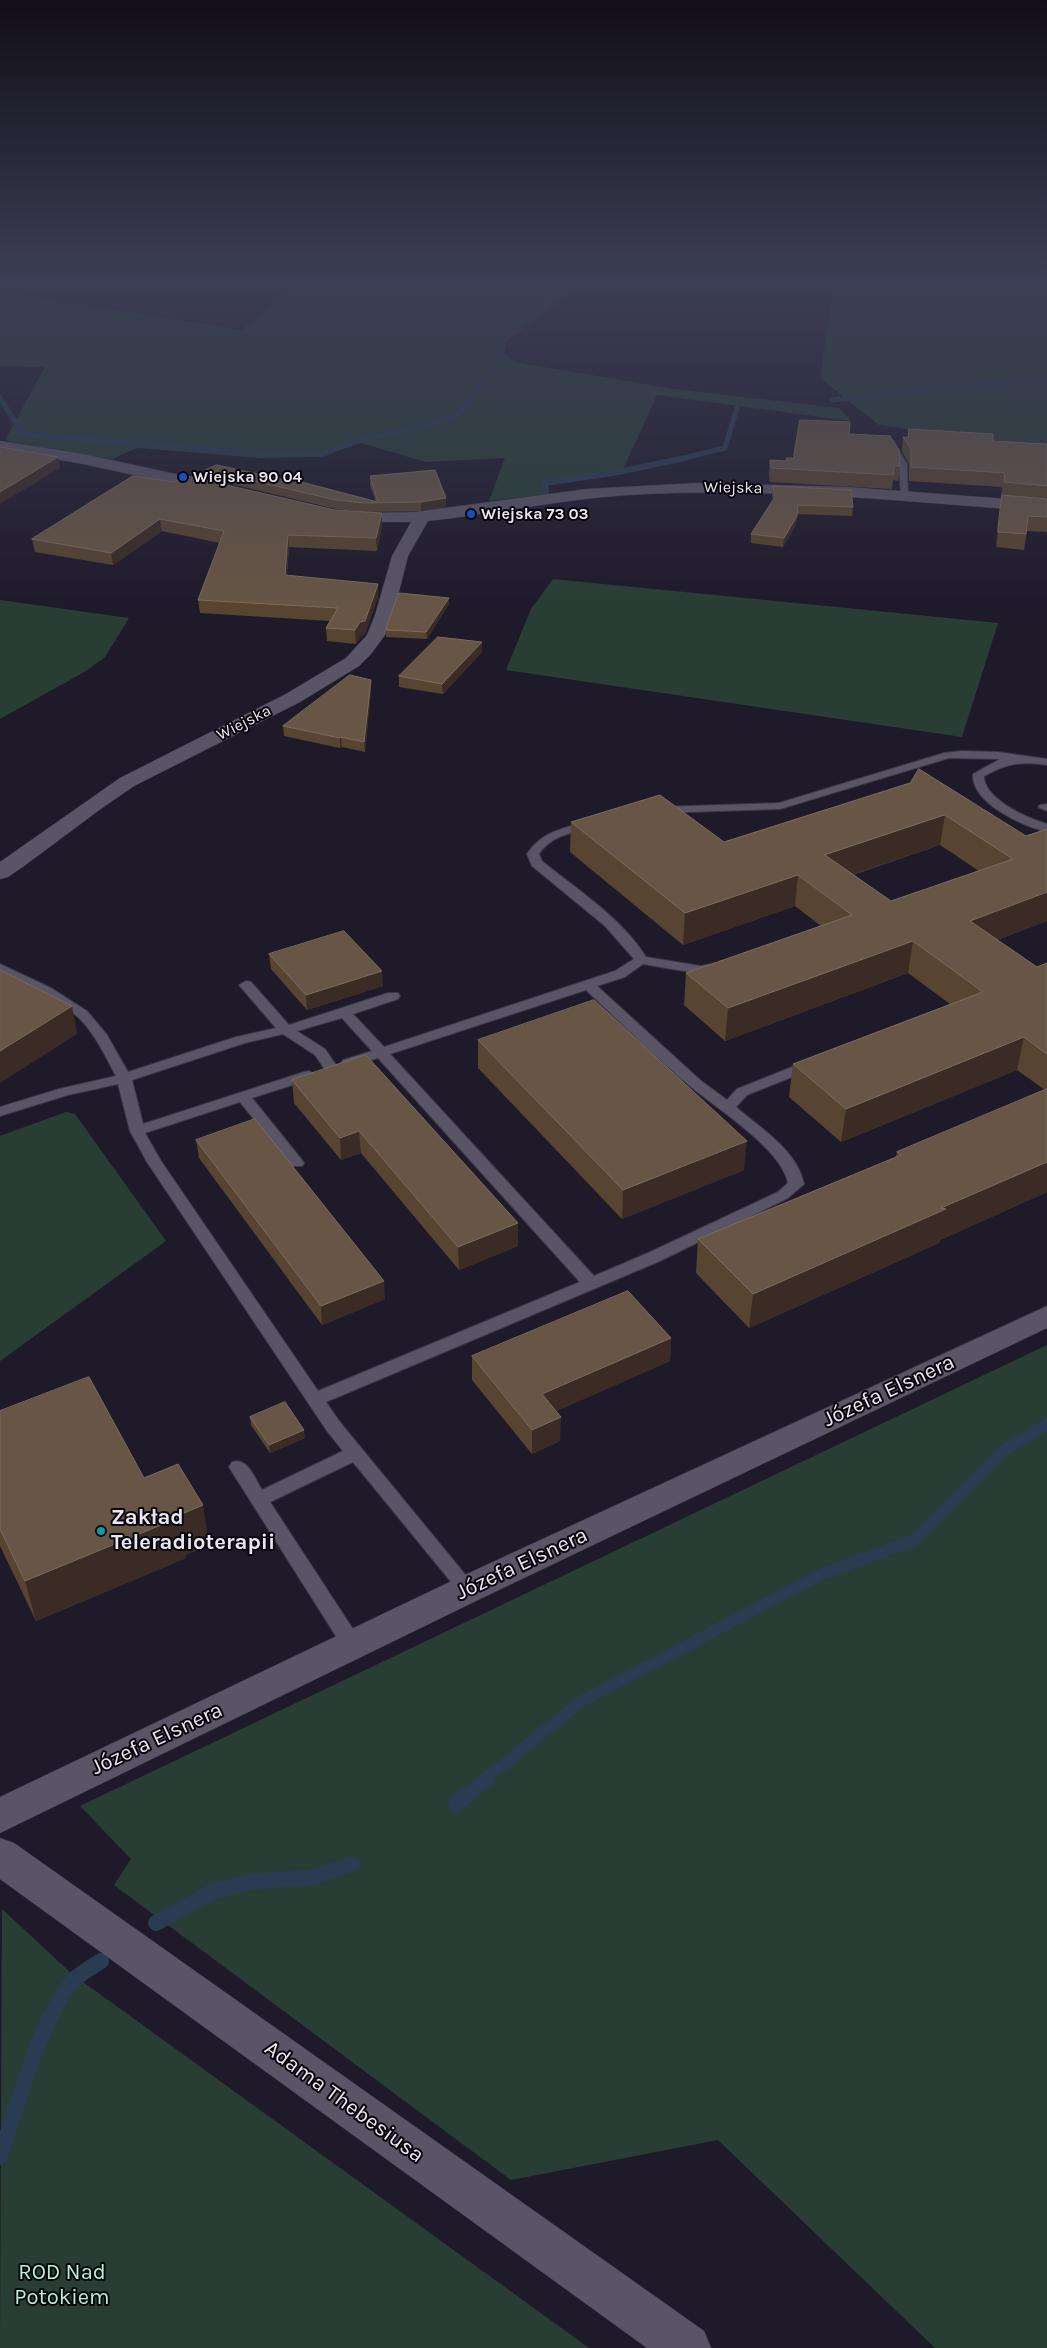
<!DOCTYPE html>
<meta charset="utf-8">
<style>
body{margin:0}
canvas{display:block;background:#1f1a2a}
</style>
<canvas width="1047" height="2348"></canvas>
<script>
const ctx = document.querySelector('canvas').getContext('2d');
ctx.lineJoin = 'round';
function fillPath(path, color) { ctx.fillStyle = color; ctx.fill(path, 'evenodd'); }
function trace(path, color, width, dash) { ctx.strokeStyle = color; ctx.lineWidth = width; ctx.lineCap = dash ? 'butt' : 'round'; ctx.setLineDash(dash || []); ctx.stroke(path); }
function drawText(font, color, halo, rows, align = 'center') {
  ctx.font = font + ' Karla,sans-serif'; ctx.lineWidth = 4; ctx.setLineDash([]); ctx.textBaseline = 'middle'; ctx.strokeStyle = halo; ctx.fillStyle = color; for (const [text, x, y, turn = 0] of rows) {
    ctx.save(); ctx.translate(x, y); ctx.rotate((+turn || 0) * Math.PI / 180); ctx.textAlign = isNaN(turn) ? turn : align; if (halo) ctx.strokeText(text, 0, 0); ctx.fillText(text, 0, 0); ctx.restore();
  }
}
fillPath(new Path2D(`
 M 298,279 L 591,279 L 506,341 L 504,354 L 515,362 L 673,389 L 839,408 L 851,421 L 657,395 L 622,472 L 546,483 L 546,491 L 550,494 L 489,501 L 505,458 L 426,462 L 361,443 L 320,457 L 260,458 L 137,448 L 112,459 L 27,446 L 5,440 L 45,367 L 0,366 L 0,292 L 242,330 Z
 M 835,279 L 1047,279 L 1047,447 L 879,425 L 820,378 Z
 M 553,579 L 998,623 L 962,737 L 506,670 L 531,609 Z
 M 0,600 L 129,618 L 105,657 L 86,671 L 0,719 Z
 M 66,1112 L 75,1114 L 166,1241 L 0,1361 L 0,1136 Z
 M 1047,1345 L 1047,2348 L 935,2348 L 718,2140 L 511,2180 L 114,1885 L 131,1859 L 80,1806 Z
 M 2,1909 L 72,1974 L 589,2348 L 0,2348 Z`), '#283e34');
trace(new Path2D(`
 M 498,359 L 501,341 L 577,279
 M 0,398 L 23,434 L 258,454 L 324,454 L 360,439 L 425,426 L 458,414 L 492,370
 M 832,400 L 1041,378 L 1047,381
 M 680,459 L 725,448 L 737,408`), '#293c51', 5);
trace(new Path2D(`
 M 546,491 L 545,483 L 613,473 L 685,458`), '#293c51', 6);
trace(new Path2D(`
 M 486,1779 L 580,1702 L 822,1574 L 912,1541 L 1001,1452 L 1047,1424`), '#293c51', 12);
trace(new Path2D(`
 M 456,1804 L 488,1778
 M 156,1923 L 212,1892 L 248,1882 L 313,1877 L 352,1864
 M 0,2157 C 16,2110 42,2012 76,1978 C 83,1972 93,1966 101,1961`), '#293c51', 16);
const lane = new Path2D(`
 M 887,441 L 893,441 L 907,464 L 908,499 L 901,497 L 899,464 L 886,443 Z
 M 961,751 L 998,752 L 1047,759 L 1047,765 C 1021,761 1008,763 984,776 C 984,799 1027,818 1047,824 L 1047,832 C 1023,826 971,803 973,774 L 1000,759 L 949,758 L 780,809 L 659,813 L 653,810 L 659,807 L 779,803 L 944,753 Z
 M 1047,804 L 1047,811 L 1038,807 L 1040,805 Z
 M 591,821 L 595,823 L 595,827 C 575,832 551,835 539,854 L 542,861 C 577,890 621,917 646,957 L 701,966 L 716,963 L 723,967 L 721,970 L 701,974 L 643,964 L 625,977 L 597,986 L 700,1080 L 727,1100 L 737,1089 L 807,1061 L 817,1061 L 819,1064 L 817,1067 L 747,1095 L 736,1107 C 760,1128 797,1150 804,1184 L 788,1198 L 660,1261 L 326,1402 L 339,1421 L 477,1589 L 475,1594 L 468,1597 L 461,1594 L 353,1462 L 270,1502 L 360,1640 L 363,1646 L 360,1652 L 353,1654 L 346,1652 L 229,1467 L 232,1462 C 248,1457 255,1479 262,1490 L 343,1451 L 327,1431 L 147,1162 L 130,1131 L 118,1084 L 68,1095 L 0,1116 L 0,1107 L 59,1089 L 116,1076 C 105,1056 95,1033 78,1017 C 56,998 25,986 0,973 L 0,964 L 51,988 L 87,1011 L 107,1035 L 128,1072 L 236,1037 L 276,1028 L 239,985 L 246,981 L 251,982 L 289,1025 L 388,993 L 398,993 L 400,996 L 398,999 L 353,1014 L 384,1047 L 615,971 L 634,959 L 605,926 L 532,866 L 527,854 C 542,831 566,827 591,821 ZM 586,990 C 620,1022 654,1056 690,1086 C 716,1108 782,1149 788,1183 L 778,1192 L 648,1253 L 594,1276 L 390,1054 ZM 342,1018 L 372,1051 L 343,1060 L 341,1063 L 343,1066 L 348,1067 L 378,1058 L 580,1282 L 318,1391 L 161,1161 L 145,1133 L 240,1102 L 292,1166 L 302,1166 L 304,1163 L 302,1160 L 252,1098 L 314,1078 L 316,1075 L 309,1071 L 304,1072 L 143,1124 L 132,1080 L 245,1043 L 283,1034 L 315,1055 L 326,1071 L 336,1071 L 338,1068 L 325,1049 L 297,1031 Z`);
const street = new Path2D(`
 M 0,441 L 83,454 L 217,483 L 225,488 L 217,493 L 83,464 L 0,449 Z
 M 697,483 L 847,487 L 1047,502 L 1047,512 C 913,502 780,488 646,494 C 572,497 501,513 428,521 L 408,556 L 393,615 L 385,635 L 371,654 L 359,666 L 300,702 L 134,786 L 102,808 L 24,866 L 8,877 L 0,879 L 0,862 L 120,778 L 286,694 L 346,658 L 367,635 L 375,615 L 392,556 L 411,522 L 344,522 L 336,517 L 338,514 L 415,512 L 587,489 Z
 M 1047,1306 L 1047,1328 L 480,1599 L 0,1833 L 0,1797 L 456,1579 Z
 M 0,1838 L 14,1843 L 704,2331 L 711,2348 L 647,2348 L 0,1879 Z`);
trace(lane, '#3a3743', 2);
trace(street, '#3a3743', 1);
fillPath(lane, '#5a5467');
fillPath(street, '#5a5467');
fillPath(new Path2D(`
 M 849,434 L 900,466 L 898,481 L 893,480 L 892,489 L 770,482 L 769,475 L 770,460 L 786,461 L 786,458 L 793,458 Z
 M 903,437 L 993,441 L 1047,444 L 1047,532 L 1027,531 L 1024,550 L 996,547 L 1002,497 L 1001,497 L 1002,487 L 909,481 L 909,464 L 902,451 Z
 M 206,470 L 376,502 L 370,485 L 370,476 L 446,498 L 446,507 L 421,511 L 365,512 L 336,509 L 207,478 Z
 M 133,476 L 382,525 L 377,551 L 289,547 L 287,575 L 378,597 L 365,634 L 361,636 L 356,644 L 327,641 L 326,628 L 330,621 L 200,613 L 198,600 L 220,543 L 162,531 L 113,565 L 35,552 L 32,539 Z
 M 773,486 L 853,507 L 852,516 L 797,514 L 796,525 L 783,547 L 751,543 L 751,534 L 773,500 L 772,495 Z
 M 449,598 L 449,604 L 427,639 L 386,637 L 386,630 Z
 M 482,652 L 443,694 L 399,687 L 399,676 Z
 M 371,690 L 365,752 L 342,747 L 340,748 L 284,736 L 283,726 Z
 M 910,783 L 1026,836 L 1047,829 L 1047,921 L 997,940 L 1037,967 L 1047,963 L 1047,1192 L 940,1240 L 939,1243 L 749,1328 L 696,1273 L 698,1239 L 896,1157 L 897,1152 L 1045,1090 L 1017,1070 L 841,1142 L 789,1097 L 793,1064 L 950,1004 L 908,973 L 725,1041 L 684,1005 L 686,973 L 821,926 L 795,906 L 683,945 L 570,852 L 571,822 L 724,842 ZM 940,845 L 979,871 L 891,901 L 853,875 Z
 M 269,954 L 383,986 L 307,1010 L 271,969 Z
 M 478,1040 L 744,1170 L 622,1219 L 478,1068 Z
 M 292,1080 L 518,1223 L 518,1246 L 459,1270 L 361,1153 L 341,1160 L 294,1103 Z
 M 196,1140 L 385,1299 L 322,1325 L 199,1158 Z
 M 671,1338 L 670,1361 L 556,1411 L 560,1441 L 532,1454 L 472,1380 L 472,1356 Z
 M 0,1411 L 144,1478 L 209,1545 L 185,1555 L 186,1558 L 36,1621 L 0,1546 Z
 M 250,1417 L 305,1438 L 270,1453 L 251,1425 Z`), '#574431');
fillPath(new Path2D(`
 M 58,457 L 60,468 L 0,504 L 0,492 Z
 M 446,498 L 446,507 L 421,511 L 421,502 Z
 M 798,505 L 796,525 L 783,547 L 784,538 Z
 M 382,513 L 382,525 L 377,551 L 376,538 Z
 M 160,519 L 162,531 L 113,565 L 111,553 Z
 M 288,535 L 289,547 L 286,588 L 285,575 Z
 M 378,584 L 378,597 L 365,634 L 361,636 L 356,644 L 355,630 Z
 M 449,598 L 449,604 L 427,639 L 426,632 Z
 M 482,642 L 482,652 L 443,694 L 442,684 Z
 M 371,680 L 371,690 L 365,752 L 364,742 Z
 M 341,737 L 342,747 L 340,748 L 340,738 Z
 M 945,815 L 940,845 L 821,885 L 825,855 Z
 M 798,875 L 795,906 L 683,945 L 685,913 Z
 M 1047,892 L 1047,921 L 964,952 L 970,921 Z
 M 913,941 L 908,973 L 725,1041 L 728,1008 Z
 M 382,971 L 383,986 L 307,1010 L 306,995 Z
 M 72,1006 L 77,1034 L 0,1083 L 0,1051 Z
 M 1024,1037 L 1017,1070 L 841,1142 L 846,1109 Z
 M 359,1131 L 361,1153 L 341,1160 L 340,1138 Z
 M 747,1141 L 744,1170 L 622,1219 L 623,1190 Z
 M 1047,1162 L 1047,1192 L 940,1240 L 939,1243 L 749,1328 L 753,1294 L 941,1208 Z
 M 518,1223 L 518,1246 L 459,1270 L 458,1247 Z
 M 384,1281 L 385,1299 L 322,1325 L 321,1306 Z
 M 671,1338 L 670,1361 L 541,1418 L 542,1394 Z
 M 561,1417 L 560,1441 L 532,1454 L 532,1430 Z
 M 304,1430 L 305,1438 L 270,1453 L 269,1445 Z
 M 203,1505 L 209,1545 L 185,1555 L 186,1558 L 36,1621 L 25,1581 Z`), '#3a2c25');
const building = new Path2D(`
 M 800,420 L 850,422 L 849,434 L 890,436 L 899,450 L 900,466 L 894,466 L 893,475 L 771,468 L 770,460 L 787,461 L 786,458 L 793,458 Z
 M 909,429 L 993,434 L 993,441 L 1047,444 L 1047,486 L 1004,482 L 1005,473 L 911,467 L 911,449 L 903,437 L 908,437 Z
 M 0,447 L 58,457 L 0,492 Z
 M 217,465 L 286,480 L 290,479 L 378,502 L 370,476 L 435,470 L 446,498 L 421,502 L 365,503 L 336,500 L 206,470 Z
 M 133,476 L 174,482 L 187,476 L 335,510 L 382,513 L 376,538 L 288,535 L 285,575 L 378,584 L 365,621 L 360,622 L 355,630 L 326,628 L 338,608 L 198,600 L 224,531 L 160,519 L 111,553 L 32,539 Z
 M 773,486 L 851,490 L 853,507 L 798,505 L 797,516 L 784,538 L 751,534 L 775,497 Z
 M 1002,495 L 1047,499 L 1047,517 L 1028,516 L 1026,534 L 998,532 Z
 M 399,593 L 449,598 L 426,632 L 386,630 Z
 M 438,637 L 482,642 L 442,684 L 399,676 Z
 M 350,675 L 371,680 L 364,742 L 341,737 L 340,738 L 283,726 Z
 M 919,769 L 1026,836 L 1047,829 L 1047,892 L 970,921 L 1037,967 L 1047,963 L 1047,1054 L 1024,1037 L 846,1109 L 793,1064 L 983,992 L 913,941 L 728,1008 L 686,973 L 852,915 L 798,875 L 685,913 L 571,822 L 660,795 L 724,842 L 910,783 ZM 945,815 L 1013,859 L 891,901 L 825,855 Z
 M 344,931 L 382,971 L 306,995 L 269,954 Z
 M 0,970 L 72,1006 L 0,1051 Z
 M 594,1000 L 747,1141 L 623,1190 L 478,1040 Z
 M 366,1055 L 518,1223 L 458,1247 L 359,1131 L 340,1138 L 292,1080 Z
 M 1047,1089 L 1047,1162 L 941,1208 L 946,1209 L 753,1294 L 698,1239 L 901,1155 L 897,1152 Z
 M 255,1119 L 384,1281 L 321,1306 L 196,1140 Z
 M 628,1291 L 671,1338 L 542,1394 L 561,1417 L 532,1430 L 472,1356 Z
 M 89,1377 L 144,1478 L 178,1464 L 203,1505 L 177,1516 L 178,1518 L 25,1581 L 0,1529 L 0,1411 Z
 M 285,1402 L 304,1430 L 269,1445 L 250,1417 Z`);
fillPath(building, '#675645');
trace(building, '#7b6c60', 1);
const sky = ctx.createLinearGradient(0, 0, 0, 608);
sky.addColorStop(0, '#110e17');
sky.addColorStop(0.46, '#3c3e55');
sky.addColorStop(1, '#3c3e5500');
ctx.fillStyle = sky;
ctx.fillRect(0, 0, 1047, 608);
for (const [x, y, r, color] of [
 [183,477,5,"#1a4fb4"],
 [471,514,5,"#1a4fb4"],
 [101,1531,5,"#0f9aa8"]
]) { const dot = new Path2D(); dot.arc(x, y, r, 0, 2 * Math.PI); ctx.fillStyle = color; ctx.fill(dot); trace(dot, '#08060c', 2); }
drawText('bold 16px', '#eae7f2', '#08060c', [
 ["Wiejska 90 04",193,477],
 ["Wiejska 73 03",481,514]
], 'left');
drawText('16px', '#eae7f2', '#08060c', [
 ["Wiejska",733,488,1],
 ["Wiejska",244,723,-27]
]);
drawText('22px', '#eae7f2', '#08060c', [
 ["Józefa Elsnera",889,1391,-25],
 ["Józefa Elsnera",522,1564,-25],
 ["Józefa Elsnera",157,1739,-25],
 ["Adama Thebesiusa",344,2102,36]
]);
drawText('bold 22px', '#eae7f2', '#08060c', [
 ["Zakład",111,1518],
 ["Teleradioterapii",111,1543]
], 'left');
drawText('22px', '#b4f1d3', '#08060c', [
 ["ROD Nad",62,2273],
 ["Potokiem",62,2298]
]);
</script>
